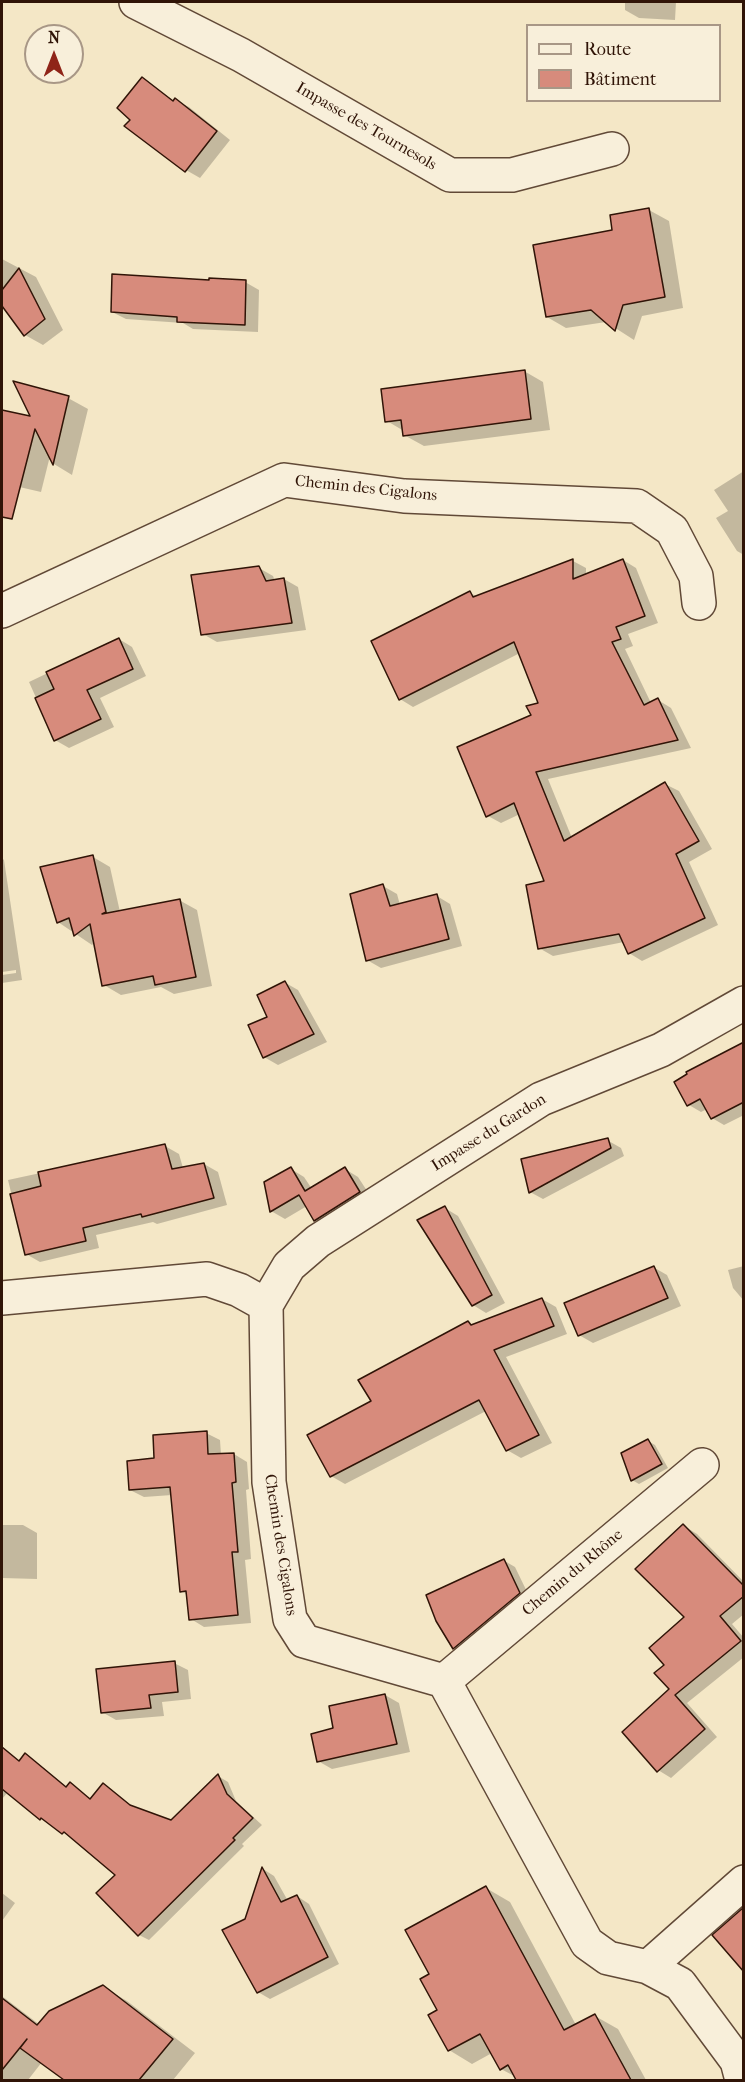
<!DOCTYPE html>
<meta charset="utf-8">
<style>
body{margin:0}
#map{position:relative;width:745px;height:2082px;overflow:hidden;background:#f4e7c6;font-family:"IM FELL French Canon",serif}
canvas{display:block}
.frame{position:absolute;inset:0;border:3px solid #301407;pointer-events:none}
.legend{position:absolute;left:526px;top:24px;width:195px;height:78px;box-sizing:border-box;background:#f8efda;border:2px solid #a89786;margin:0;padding:8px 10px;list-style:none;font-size:18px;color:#301407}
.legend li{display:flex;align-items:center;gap:12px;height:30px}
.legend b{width:30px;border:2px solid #a89786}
.north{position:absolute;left:24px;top:24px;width:60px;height:60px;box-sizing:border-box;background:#f8efda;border:2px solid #a89786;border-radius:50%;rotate:0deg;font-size:16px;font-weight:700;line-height:24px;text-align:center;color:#301407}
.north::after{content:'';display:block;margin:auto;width:21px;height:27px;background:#8f2418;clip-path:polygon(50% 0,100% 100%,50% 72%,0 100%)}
</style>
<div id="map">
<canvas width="745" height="2082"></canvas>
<div class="frame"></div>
<ul class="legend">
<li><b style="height:8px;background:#f8efda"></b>Route</li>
<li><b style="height:16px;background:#d78b7c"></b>Bâtiment</li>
</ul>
<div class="north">N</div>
</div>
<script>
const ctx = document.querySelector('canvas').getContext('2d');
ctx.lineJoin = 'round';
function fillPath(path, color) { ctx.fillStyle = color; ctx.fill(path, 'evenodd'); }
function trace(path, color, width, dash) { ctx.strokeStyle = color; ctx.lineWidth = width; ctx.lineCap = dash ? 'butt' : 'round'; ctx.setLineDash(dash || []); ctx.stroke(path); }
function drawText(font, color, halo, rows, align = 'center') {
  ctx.font = font + ' "IM FELL French Canon",serif'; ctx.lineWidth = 5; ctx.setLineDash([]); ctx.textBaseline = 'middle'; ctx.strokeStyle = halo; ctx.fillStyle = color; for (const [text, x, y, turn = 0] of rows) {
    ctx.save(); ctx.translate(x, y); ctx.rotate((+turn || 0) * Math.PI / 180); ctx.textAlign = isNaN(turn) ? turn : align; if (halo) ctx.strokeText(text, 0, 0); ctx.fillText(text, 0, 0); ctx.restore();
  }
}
fillPath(new Path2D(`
 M 625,2 L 676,2 L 675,20 L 639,18 L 625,10 Z
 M 142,79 L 174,101 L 175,100 L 189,107 L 230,140 L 200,178 L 186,170 L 132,120 Z
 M 649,210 L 669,221 L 683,308 L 642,316 L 634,340 L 606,322 L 566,328 L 547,317 L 614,231 Z
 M 2,259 L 36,277 L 63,330 L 43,345 L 25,335 L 2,304 Z
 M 210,282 L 245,282 L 259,290 L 258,332 L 193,329 L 183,323 L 126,319 L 112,312 Z
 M 524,371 L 543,382 L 550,430 L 424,446 L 404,435 L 404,431 L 387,421 Z
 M 68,398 L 88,409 L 72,475 L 54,464 L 50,456 L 41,492 L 2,483 L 2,411 L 32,418 Z
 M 744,471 L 744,555 L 737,551 L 716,518 L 728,511 L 714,490 Z
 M 623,560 L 636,568 L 658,623 L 628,634 L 633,646 L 625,649 L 651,703 L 658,700 L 671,708 L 691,748 L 548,779 L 572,838 L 665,784 L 679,791 L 712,849 L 689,862 L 718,925 L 642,961 L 629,953 L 624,942 L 553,956 L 539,948 L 546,882 L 520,814 L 501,823 L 488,816 L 540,704 L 520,653 L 413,707 L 400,699 L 470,593 L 478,597 L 573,561 L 586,568 L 586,575 Z
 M 259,568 L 273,576 L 275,581 L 284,579 L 298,587 L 306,630 L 217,642 L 203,634 Z
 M 119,639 L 132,647 L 146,676 L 100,698 L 114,727 L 69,748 L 55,740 L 29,682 Z
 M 93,857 L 110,867 L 120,912 L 179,900 L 197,910 L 212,986 L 174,994 L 161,987 L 121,995 L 104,985 L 95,942 L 92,945 L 58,922 Z
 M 2,858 L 4,860 L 22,980 L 2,983 L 2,975 L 16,973 L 16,970 L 2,972 Z
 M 383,886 L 397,894 L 400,905 L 437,896 L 450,904 L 462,946 L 381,968 L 367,960 Z
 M 284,982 L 298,990 L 327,1042 L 278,1065 L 264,1057 L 269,1017 Z
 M 744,1049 L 744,1115 L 724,1125 L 712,1118 L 707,1109 L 701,1112 L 689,1105 L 676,1082 Z
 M 607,1140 L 621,1148 L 624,1156 L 543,1199 L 530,1192 Z
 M 165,1146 L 179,1154 L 183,1168 L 204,1164 L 218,1172 L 227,1205 L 157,1224 L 153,1222 L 96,1235 L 99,1248 L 40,1262 L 26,1254 L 8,1180 Z
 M 291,1169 L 304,1177 L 312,1189 L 345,1169 L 358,1177 L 373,1200 L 329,1228 L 315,1220 L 307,1206 L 285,1219 L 271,1211 Z
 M 445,1208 L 458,1216 L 505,1303 L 486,1313 L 473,1305 Z
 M 744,1266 L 744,1301 L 733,1288 L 728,1270 Z
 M 653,1267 L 667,1275 L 681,1306 L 593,1343 L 579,1335 Z
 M 542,1299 L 556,1307 L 567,1334 L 506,1357 L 552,1443 L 521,1458 L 507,1450 L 486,1411 L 345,1484 L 331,1476 L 373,1402 L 468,1323 L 473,1326 Z
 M 206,1433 L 220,1440 L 221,1455 L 234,1454 L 247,1462 L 249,1489 L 246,1490 L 251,1559 L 245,1560 L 251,1623 L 204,1627 L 191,1619 L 188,1595 L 181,1591 L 172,1495 L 144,1497 L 130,1490 L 156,1460 Z
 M 648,1441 L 655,1445 L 668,1468 L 639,1484 L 632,1480 Z
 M 2,1525 L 23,1525 L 37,1533 L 37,1579 L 2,1578 Z
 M 684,1526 L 697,1534 L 744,1582 L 744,1614 L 732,1624 L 744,1638 L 744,1657 L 687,1703 L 717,1737 L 671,1778 L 658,1770 L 671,1690 L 666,1665 L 686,1617 Z
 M 503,1560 L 515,1567 L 531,1600 L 465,1655 L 454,1648 Z
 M 174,1663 L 188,1670 L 191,1699 L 162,1702 L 164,1716 L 116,1720 L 102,1712 Z
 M 385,1695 L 399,1703 L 410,1752 L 332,1769 L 318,1761 L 334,1729 Z
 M 2,1746 L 20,1762 L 25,1755 L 35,1761 L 68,1788 L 70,1784 L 91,1799 L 103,1785 L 135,1808 L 171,1822 L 218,1776 L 228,1782 L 236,1801 L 262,1825 L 242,1844 L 244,1846 L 149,1940 L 139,1935 L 117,1875 L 73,1838 L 41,1819 L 8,1792 L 2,1799 Z
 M 263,1869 L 274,1876 L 288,1901 L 297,1896 L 309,1904 L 339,1964 L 270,1999 L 258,1992 L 246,1920 Z
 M 486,1888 L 510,1902 L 576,2025 L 595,2016 L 618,2029 L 646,2080 L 518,2080 L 516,2077 L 501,2069 L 492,2053 L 472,2064 L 449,2050 L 431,1974 Z
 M 2,1893 L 15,1903 L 2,1921 Z
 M 103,1987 L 127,2001 L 195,2053 L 173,2080 L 66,2080 L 42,2062 L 28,2080 L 2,2080 L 2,1996 L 40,2025 Z`), '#0003');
const building = new Path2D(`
 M 142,77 L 173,101 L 175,98 L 217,131 L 185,172 L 124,126 L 130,120 L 117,108 Z
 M 649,208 L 665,297 L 623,305 L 615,331 L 591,310 L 546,317 L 533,245 L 612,230 L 610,215 Z
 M 19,268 L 45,319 L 24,336 L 2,306 L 2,290 Z
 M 112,274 L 209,280 L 209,278 L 246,280 L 245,325 L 177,322 L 177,317 L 111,312 Z
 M 525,370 L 531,419 L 403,436 L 401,420 L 385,422 L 381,389 Z
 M 13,381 L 69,396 L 53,465 L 35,429 L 12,519 L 2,517 L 2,410 L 30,416 Z
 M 573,559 L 573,579 L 623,559 L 645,616 L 616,627 L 621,639 L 612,642 L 644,705 L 658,698 L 678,740 L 536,772 L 564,841 L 665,782 L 699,841 L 676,854 L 705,918 L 628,954 L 619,934 L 538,949 L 526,885 L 544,881 L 514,803 L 486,817 L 457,747 L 531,715 L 526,706 L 538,703 L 514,642 L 399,700 L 371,641 L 470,591 L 473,597 Z
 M 259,566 L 266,581 L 284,578 L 292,623 L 201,635 L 191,575 Z
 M 119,638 L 133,669 L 87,690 L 101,719 L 54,741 L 35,698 L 54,689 L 46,672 Z
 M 93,855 L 106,912 L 102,914 L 180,899 L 196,977 L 155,985 L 153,976 L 102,986 L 90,924 L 74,936 L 69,918 L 57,923 L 40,867 Z
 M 383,884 L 390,906 L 437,894 L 449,939 L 366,961 L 350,894 Z
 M 285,981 L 314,1034 L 263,1058 L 248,1025 L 267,1017 L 257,995 Z
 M 744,1042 L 744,1102 L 711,1119 L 700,1099 L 687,1106 L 674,1082 L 687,1074 L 686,1072 Z
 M 608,1138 L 611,1148 L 529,1193 L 521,1159 Z
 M 165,1144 L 172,1169 L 204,1163 L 214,1198 L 142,1217 L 141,1214 L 83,1228 L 86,1241 L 25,1255 L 10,1194 L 41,1186 L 38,1172 Z
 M 291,1167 L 305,1191 L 345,1167 L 360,1192 L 314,1221 L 299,1195 L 270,1212 L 264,1182 Z
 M 445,1206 L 492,1295 L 472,1306 L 417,1220 Z
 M 654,1266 L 668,1298 L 578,1336 L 564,1303 Z
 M 542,1298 L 554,1326 L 494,1350 L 539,1435 L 506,1451 L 479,1400 L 330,1477 L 307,1435 L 371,1401 L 358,1380 L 468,1321 L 471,1325 Z
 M 207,1431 L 208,1454 L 234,1453 L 236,1482 L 232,1483 L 238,1552 L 232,1552 L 238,1615 L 189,1620 L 186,1591 L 180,1592 L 170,1487 L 129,1490 L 127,1461 L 154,1458 L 153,1435 Z
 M 648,1439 L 662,1464 L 631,1481 L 621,1453 Z
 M 683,1524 L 744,1586 L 744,1596 L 720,1616 L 741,1641 L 675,1695 L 705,1729 L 657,1772 L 622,1732 L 669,1689 L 654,1673 L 664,1665 L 649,1648 L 684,1617 L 635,1569 Z
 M 504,1559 L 520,1593 L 453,1649 L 436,1621 L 426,1595 Z
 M 175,1661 L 178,1692 L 149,1695 L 151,1708 L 101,1713 L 96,1669 Z
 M 385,1694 L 397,1744 L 317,1762 L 311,1734 L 333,1728 L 329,1706 Z
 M 2,1747 L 19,1761 L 25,1753 L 66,1787 L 70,1782 L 90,1799 L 103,1783 L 130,1805 L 171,1820 L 218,1774 L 227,1794 L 253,1818 L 233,1838 L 235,1840 L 138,1936 L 96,1893 L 115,1875 L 64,1832 L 62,1834 L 41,1818 L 40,1820 L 2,1789 Z
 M 262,1867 L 281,1902 L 297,1895 L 328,1957 L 257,1993 L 222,1930 L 245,1919 Z
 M 486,1886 L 564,2030 L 595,2014 L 631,2080 L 516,2080 L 508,2065 L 500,2070 L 480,2034 L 448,2051 L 428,2015 L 437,2010 L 420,1979 L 429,1974 L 405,1930 Z
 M 744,1907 L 744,1972 L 712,1935 Z
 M 103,1985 L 173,2039 L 139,2080 L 64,2080 L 20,2048 L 27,2039 L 2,2070 L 2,1998 L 37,2025 L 49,2011 Z`);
fillPath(building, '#d78b7c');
trace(building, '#301407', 1.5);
const minor = new Path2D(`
 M 136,2 L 241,55 L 450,175 L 512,175 L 612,149
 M 2,611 L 284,480 L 404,496 L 637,506 L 672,530 L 696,576 L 699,603
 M 2,1298 L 207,1279 L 239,1290 L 266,1305 L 269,1482 L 290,1619 L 304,1641 L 444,1681 L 587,1943 L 608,1958 L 648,1967 L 680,1984 L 737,2061 L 742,2080
 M 266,1305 L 289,1266 L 318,1241 L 541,1099 L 661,1050 L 744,1003
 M 444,1681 L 702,1465
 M 648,1967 L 744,1882`);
trace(minor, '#614937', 36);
trace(minor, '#f8efda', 33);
drawText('16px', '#301407', '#f8efda', [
 ["Impasse des Tournesols",366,127,30],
 ["Chemin des Cigalons",366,489,6],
 ["Impasse du Gardon",489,1133,-32],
 ["Chemin des Cigalons",280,1545,81],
 ["Chemin du Rhône",573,1573,-40]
]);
</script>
